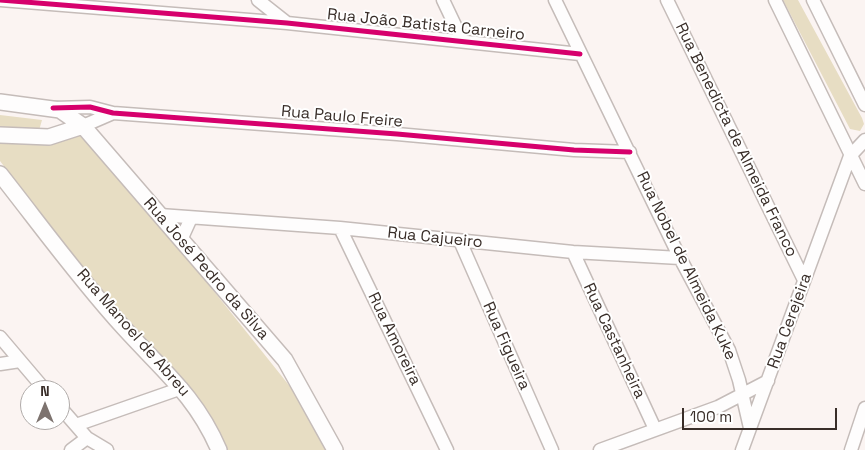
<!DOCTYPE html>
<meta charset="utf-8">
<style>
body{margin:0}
#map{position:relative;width:865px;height:450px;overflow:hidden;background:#fbf4f2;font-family:"Space Grotesk",sans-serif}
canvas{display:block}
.north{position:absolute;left:20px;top:380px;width:50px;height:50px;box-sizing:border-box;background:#fff;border:1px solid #b0aba9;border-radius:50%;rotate:0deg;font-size:14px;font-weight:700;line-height:20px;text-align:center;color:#392e29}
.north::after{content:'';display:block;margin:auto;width:18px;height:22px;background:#7d736f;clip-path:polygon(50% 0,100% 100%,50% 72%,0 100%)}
.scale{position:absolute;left:682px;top:408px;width:155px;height:22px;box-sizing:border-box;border:2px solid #392e29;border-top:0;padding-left:6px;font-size:15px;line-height:18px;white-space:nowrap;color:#392e29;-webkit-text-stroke:4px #fff;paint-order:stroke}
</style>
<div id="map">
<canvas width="865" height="450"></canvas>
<div class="north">N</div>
<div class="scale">100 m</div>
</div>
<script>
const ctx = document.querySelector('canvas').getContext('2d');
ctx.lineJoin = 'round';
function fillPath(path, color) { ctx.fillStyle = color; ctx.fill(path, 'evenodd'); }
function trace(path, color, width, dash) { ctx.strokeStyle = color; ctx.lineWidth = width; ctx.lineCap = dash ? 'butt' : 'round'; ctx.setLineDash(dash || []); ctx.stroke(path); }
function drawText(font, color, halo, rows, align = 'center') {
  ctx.font = font + ' "Space Grotesk",sans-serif'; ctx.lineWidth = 4; ctx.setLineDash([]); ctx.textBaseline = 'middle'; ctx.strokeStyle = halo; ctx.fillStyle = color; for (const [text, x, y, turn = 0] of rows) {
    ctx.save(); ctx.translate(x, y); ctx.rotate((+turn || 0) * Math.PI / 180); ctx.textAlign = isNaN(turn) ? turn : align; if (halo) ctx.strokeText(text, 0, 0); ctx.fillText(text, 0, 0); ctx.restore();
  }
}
fillPath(new Path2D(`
 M 783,0 L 798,0 L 862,118 L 864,124 L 860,131 L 850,129 Z
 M 0,115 L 42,120 L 38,134 L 0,131 Z
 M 78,134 L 113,170 L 161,225 L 300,399 L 326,450 L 225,450 L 112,308 L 0,161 L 0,138 Z`), '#e7ddc3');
const minor = new Path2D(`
 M 0,0 L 287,23 L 580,54
 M 258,0 L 287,23
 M 443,0 L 462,40
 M 555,0 L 680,258 L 729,350 L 739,380 L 750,428
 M 667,0 L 804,280
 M 775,0 L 865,184
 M 813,0 L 865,105
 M 53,108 L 90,107 L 113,113 L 397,134 L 574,150 L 630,152
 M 83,126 L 113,113
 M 160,215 L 340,228 L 573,252 L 680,258
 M 340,228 L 447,450
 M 181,240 L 191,218
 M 460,241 L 552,450
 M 573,252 L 655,429
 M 0,337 L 45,390
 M 0,364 L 20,361
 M 60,407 L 87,438 L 107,450
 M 76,425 L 182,388
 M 71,450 L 87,438
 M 600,450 L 718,407 L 768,381
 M 742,450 L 850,156 L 865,140
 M 851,450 L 865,408`);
const major = new Path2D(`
 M 0,102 L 60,110 L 83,126 L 285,360 L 335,450
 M 0,135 L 49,137 L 83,126
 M 0,174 C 41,226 80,280 124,328 C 162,370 196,396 219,450`);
trace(minor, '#c5bcb9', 15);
trace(major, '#c5bcb9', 18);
trace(minor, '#fefdfd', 12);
trace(major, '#fefdfd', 15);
trace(new Path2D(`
 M 0,0 L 287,23 L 580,54
 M 53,108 L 90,107 L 113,113 L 397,134 L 574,150 L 630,152`), '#d6006c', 5);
drawText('16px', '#392e29', '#fff', [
 ["Rua João Batista Carneiro",426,25,6],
 ["Rua Paulo Freire",342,117,5],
 ["Rua Benedicta de Almeida Franco",736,140,64],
 ["Rua Cajueiro",435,238,6],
 ["Rua Nobel de Almeida Kuke",686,266,64],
 ["Rua José Pedro da Silva",206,269,49],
 ["Rua Cerejeira",790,321,-70],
 ["Rua Manoel de Abreu",133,333,49],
 ["Rua Amoreira",394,339,64],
 ["Rua Castanheira",614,341,65],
 ["Rua Figueira",506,346,66]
]);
</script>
